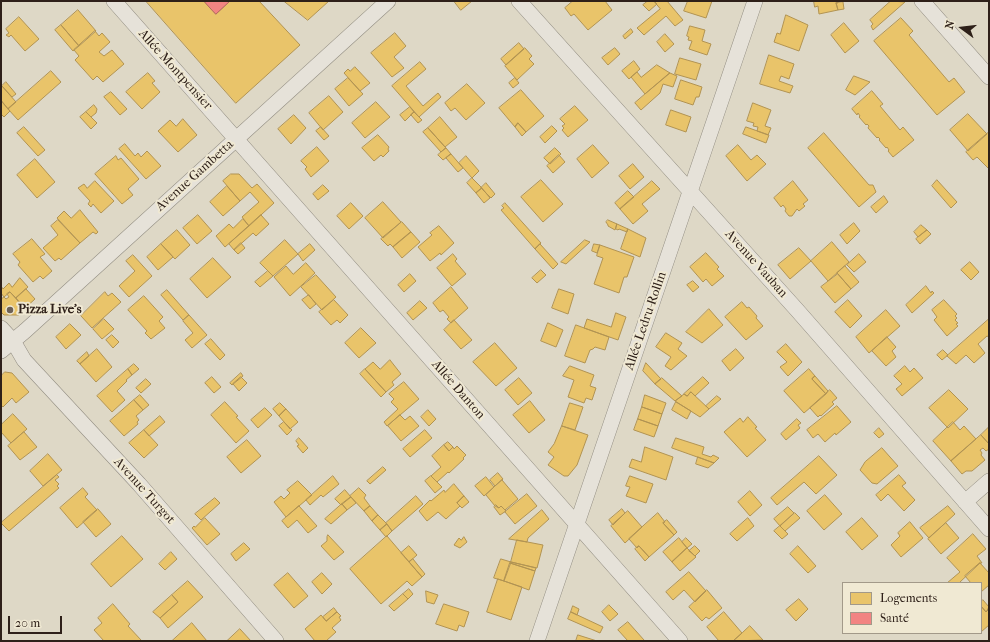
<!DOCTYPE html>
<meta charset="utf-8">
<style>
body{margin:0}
#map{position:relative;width:990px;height:642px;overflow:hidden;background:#ded8c6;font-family:"IM FELL French Canon",serif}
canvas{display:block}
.frame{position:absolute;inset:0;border:2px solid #2e2019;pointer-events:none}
.legend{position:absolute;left:842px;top:582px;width:140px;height:52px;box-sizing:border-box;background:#f0e9d3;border:1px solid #a29989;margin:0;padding:5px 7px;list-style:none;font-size:12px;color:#2e2019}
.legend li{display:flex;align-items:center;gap:8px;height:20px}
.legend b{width:20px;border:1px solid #a29989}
.north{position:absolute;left:942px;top:8px;width:40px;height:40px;-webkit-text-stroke:3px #f0e9d3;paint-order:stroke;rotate:285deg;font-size:11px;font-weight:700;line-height:16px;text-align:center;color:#2e2019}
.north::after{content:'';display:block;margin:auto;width:14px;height:18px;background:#2e2019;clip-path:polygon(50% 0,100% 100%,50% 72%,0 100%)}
.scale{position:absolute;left:8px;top:616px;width:54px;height:18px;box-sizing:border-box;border:2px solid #2e2019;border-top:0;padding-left:5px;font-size:12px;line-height:14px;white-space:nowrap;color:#2e2019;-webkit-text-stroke:3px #f0e9d3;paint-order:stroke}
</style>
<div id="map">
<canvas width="990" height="642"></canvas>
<div class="frame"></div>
<ul class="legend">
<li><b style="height:11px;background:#e9c46a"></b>Logements</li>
<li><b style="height:11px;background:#f28482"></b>Santé</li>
</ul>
<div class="north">N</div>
<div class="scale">20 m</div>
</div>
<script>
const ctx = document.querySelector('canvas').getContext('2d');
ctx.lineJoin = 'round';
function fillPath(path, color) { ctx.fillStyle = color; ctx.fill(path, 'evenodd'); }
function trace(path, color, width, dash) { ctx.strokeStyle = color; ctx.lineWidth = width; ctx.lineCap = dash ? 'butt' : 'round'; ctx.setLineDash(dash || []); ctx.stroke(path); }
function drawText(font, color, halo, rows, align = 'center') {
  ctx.font = font + ' "IM FELL French Canon",serif'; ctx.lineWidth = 4; ctx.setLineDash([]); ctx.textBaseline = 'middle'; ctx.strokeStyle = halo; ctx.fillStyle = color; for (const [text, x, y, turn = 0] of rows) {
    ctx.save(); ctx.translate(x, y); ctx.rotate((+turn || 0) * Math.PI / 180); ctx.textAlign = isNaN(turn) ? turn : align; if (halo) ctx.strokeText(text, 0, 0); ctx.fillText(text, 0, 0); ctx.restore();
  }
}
const homes = new Path2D(`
 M 146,1 L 204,1 L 216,14 L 230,1 L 259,1 L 300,45 L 236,103 Z
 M 284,1 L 329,1 L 308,20 Z
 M 454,1 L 472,1 L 461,10 Z
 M 573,1 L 605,1 L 612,10 L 588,30 L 574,14 L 571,16 L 565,8 Z
 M 648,1 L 654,1 L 657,4 L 649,11 L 643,5 Z
 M 654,1 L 667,1 L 683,20 L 675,26 L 666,16 L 644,35 L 637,28 L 660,9 Z
 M 688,1 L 712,1 L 706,18 L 684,11 Z
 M 814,1 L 837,1 L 838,3 L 836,3 L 838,10 L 819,14 L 818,6 L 815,7 Z
 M 891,1 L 905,2 L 873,30 L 871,26 L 873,24 L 870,20 Z
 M 843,2 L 844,9 L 838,10 L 836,3 Z
 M 78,10 L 96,31 L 79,46 L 61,25 Z
 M 786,15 L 808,25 L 799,51 L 774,42 L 777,33 L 780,34 Z
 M 19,17 L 39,39 L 25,51 L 11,35 L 9,37 L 6,35 L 9,33 L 6,29 Z
 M 901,18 L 913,31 L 909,35 L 949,82 L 954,78 L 965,92 L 937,115 L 874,41 Z
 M 844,23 L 859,41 L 845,53 L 831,35 Z
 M 61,25 L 79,46 L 73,51 L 55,30 Z
 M 690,26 L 705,30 L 702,41 L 711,44 L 707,55 L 689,49 L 692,41 L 688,40 L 689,37 L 687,36 Z
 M 631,29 L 633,32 L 625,39 L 623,36 Z
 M 95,31 L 99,36 L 102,33 L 110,42 L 99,52 L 104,56 L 112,50 L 124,64 L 103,82 L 97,76 L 93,80 L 75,60 L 79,56 L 74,50 Z
 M 395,33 L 406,46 L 394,57 L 404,68 L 392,77 L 371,53 Z
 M 665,34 L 674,44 L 665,52 L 657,42 Z
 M 519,43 L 524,49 L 506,65 L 501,59 Z
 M 525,48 L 532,56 L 529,59 L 534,64 L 517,80 L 505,66 Z
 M 615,48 L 620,54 L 608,65 L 602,58 Z
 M 769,55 L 794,64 L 789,79 L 781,76 L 779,81 L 793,86 L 790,93 L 760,84 Z
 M 680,58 L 701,64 L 696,80 L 675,74 Z
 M 634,61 L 640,69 L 629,79 L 622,71 Z
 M 420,62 L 426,69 L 406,86 L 423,106 L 438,93 L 441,97 L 419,117 L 392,86 Z
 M 657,65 L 670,73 L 645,94 L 631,77 L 637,72 L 641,77 Z
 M 355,67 L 370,83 L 360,91 L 344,73 L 348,69 L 350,71 Z
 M 51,71 L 61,82 L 18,120 L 8,109 Z
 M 148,73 L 155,81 L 152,83 L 160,92 L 142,109 L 126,92 Z
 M 670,73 L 677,76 L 673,87 L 663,84 L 660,93 L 641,110 L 635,103 Z
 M 854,76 L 870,82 L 855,95 L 846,90 Z
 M 348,78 L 363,94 L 349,106 L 335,89 Z
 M 515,78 L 519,83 L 513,88 L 509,83 Z
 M 681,80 L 702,87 L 699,97 L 696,97 L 693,105 L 675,99 Z
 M 6,82 L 16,94 L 12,97 L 2,86 Z
 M 467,84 L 485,103 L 466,120 L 455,108 L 451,111 L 445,103 Z
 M 1,85 L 16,102 L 8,109 L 1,100 Z
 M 521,90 L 544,116 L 526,132 L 518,123 L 515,127 L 499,108 Z
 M 872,91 L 883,104 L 880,106 L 900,130 L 903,127 L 914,140 L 893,157 L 888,151 L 889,150 L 887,147 L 886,148 L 879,140 L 880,139 L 878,137 L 877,138 L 868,128 L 869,126 L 867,124 L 866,125 L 859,117 L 860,116 L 858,113 L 857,115 L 852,109 Z
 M 111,92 L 127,109 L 120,115 L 104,97 Z
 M 329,96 L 343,112 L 323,130 L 309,113 Z
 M 2,102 L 10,111 L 4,117 L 1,114 L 1,103 Z
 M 376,102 L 390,117 L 365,138 L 352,123 Z
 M 753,103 L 771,110 L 765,126 L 771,128 L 768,135 L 757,131 L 758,127 L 753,126 L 754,123 L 747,121 Z
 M 94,105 L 97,109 L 96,113 L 91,117 L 86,112 Z
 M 575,106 L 588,120 L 568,137 L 562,130 L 564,128 L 562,126 L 565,124 L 560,119 Z
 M 410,107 L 414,112 L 405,121 L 400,115 Z
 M 671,110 L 691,117 L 686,132 L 666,125 Z
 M 86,112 L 97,123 L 91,129 L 80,117 Z
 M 414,112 L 422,120 L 418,123 L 411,115 Z
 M 968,114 L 987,134 L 968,151 L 950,130 Z
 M 294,115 L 306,128 L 291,144 L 278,129 Z
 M 440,117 L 457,137 L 445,147 L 428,128 Z
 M 183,119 L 197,135 L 178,152 L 158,131 L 170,120 L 176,126 Z
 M 518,123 L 526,132 L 522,136 L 515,127 Z
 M 552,126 L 557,131 L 545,143 L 540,137 Z
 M 24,127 L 45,150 L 38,156 L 17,133 Z
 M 321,127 L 329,136 L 324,140 L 316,131 Z
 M 746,127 L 769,135 L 766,143 L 743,134 Z
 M 428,128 L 446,148 L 441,152 L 423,132 Z
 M 989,132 L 989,169 L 977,157 L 973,160 L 966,152 Z
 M 824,133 L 869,185 L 873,185 L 876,192 L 859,207 L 808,148 Z
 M 378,135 L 389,147 L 388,149 L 389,151 L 383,157 L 381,155 L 374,161 L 362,148 Z
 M 125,144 L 135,156 L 138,153 L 141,157 L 147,151 L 161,166 L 146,179 L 119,149 Z
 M 593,145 L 609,163 L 592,178 L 577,159 Z
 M 738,145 L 751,160 L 757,155 L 766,164 L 747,181 L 726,156 Z
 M 317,147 L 329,161 L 311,177 L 305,169 L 307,167 L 301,161 Z
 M 446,148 L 451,154 L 443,160 L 438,155 Z
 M 555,148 L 561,154 L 550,164 L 544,158 Z
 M 451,154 L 463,168 L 458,172 L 446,158 Z
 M 559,155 L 565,162 L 553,173 L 547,166 Z
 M 116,156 L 118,160 L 121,158 L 139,179 L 128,189 L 133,195 L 122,204 L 95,174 Z
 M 466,156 L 479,171 L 472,178 L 459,163 Z
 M 35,159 L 55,182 L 37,198 L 17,175 Z
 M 633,164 L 644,177 L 630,189 L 619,176 Z
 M 231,174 L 239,174 L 252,188 L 257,184 L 274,203 L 249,226 L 242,217 L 259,202 L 250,192 L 240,201 L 223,181 Z
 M 472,178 L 482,188 L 476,193 L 467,183 Z
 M 541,180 L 563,204 L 543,222 L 521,197 Z
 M 937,180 L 957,202 L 951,208 L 932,186 Z
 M 95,181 L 114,201 L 101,213 L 93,204 L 91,207 L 88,204 L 90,201 L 78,188 L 84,184 L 87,188 Z
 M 652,181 L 660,189 L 642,204 L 648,211 L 633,224 L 620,209 Z
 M 793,181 L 808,200 L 803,204 L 805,206 L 799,211 L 797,209 L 792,216 L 789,216 L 785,211 L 786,209 L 783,205 L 781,207 L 774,198 Z
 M 486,183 L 495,194 L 491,198 L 481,188 Z
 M 323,185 L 329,191 L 318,200 L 313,194 Z
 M 227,186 L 240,201 L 223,216 L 210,202 Z
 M 482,188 L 490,198 L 484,203 L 476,193 Z
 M 628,191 L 634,197 L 620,209 L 615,203 Z
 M 884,196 L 888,202 L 876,213 L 871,207 Z
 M 383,202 L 401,222 L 383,238 L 365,218 Z
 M 351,203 L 363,216 L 349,229 L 337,216 Z
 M 505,203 L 541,243 L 535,249 L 501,210 L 504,208 L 502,206 Z
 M 80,210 L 98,232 L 96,234 L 93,232 L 80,243 L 57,218 L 64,211 L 71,218 Z
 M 198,215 L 212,231 L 197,244 L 183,228 Z
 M 261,215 L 269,224 L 256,236 L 253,233 L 234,250 L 229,244 Z
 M 243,219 L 249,226 L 225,247 L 216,236 L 229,224 L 233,228 Z
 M 58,220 L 80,243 L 61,260 L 59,258 L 55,261 L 43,248 L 58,235 L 51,226 Z
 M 608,220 L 617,224 L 615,230 L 608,226 L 608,225 L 606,222 Z
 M 402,222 L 411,232 L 393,247 L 390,244 L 388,246 L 381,239 Z
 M 854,223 L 860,231 L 847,244 L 840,235 Z
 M 617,224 L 628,229 L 627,232 L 619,229 L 618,230 L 616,229 Z
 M 921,225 L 927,230 L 918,237 L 914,232 Z
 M 439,226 L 454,243 L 441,255 L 440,253 L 430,261 L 418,247 L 432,235 L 430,233 Z
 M 628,229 L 646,238 L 640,257 L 621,249 Z
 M 177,230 L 190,245 L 175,259 L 161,244 Z
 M 927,230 L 931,234 L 920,244 L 916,239 Z
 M 411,232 L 420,242 L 402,258 L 393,247 Z
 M 32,239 L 45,254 L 40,257 L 52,271 L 43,279 L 40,276 L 33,282 L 18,265 L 20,262 L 13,254 Z
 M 285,240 L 298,254 L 273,276 L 260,263 Z
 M 585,240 L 590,242 L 566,264 L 561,262 Z
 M 832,242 L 849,262 L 828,281 L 811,261 Z
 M 241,243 L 245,248 L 238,254 L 234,250 Z
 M 161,244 L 173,257 L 158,270 L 147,257 Z
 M 310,244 L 315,250 L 303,261 L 298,254 Z
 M 540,244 L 558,264 L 553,269 L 535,249 Z
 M 594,244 L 600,245 L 597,253 L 592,251 Z
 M 600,245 L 634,257 L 627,277 L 624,277 L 619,293 L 594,284 L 603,258 L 597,256 Z
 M 799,248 L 811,261 L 790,279 L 778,265 Z
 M 706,253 L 719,267 L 717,269 L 724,276 L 712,286 L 706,279 L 703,282 L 690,267 Z
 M 453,254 L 457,259 L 455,261 L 466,274 L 452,286 L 437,268 Z
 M 859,254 L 866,262 L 854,272 L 847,265 Z
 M 133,255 L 152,276 L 129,297 L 119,286 L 135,271 L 126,261 Z
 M 213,258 L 231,277 L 207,298 L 190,279 Z
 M 970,262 L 979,272 L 971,280 L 961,270 Z
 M 306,263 L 315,273 L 290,296 L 274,277 L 286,266 L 293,274 Z
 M 845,266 L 859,282 L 851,289 L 837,273 Z
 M 541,270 L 546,275 L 537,283 L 532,278 Z
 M 268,271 L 273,276 L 260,287 L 255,282 Z
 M 410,274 L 416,281 L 404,292 L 398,285 Z
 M 838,274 L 851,289 L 835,303 L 821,287 Z
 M 316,275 L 336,297 L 322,310 L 301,287 Z
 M 20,278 L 28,287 L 16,298 L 10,292 L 4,297 L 1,293 L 1,286 L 3,289 L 9,283 L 12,287 Z
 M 693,281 L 699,287 L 693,292 L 687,285 Z
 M 926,286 L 931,293 L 932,291 L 934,293 L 912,313 L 906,305 Z
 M 451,287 L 468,308 L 451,323 L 447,319 L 449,317 L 443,310 L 440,312 L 433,303 Z
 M 26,289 L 35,299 L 25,308 L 16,298 Z
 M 559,289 L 574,294 L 568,314 L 552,308 Z
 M 167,290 L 189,315 L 183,320 L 161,295 Z
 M 10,292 L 25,309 L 19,315 L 4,315 L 1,312 L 1,299 L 4,297 L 6,299 L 9,297 L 7,294 Z
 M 105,292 L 108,296 L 112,293 L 121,302 L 92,328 L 81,316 Z
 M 309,295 L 316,304 L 310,309 L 302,300 Z
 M 144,296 L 163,317 L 159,321 L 165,328 L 151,339 L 145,333 L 147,331 L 128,310 Z
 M 334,300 L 348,315 L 340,323 L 337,320 L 331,325 L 319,312 Z
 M 848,300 L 862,316 L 850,328 L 835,312 Z
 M 944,300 L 957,314 L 955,316 L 957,318 L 955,320 L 958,323 L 956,324 L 958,326 L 947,336 L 934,320 L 937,317 L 932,310 Z
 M 420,301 L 427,308 L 413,320 L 407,313 Z
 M 742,302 L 747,308 L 749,307 L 757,316 L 756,318 L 763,326 L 746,340 L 725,317 Z
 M 709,309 L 723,325 L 702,343 L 686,332 Z
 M 886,310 L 900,326 L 869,353 L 856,337 Z
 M 616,313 L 626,317 L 618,340 L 584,328 L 587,319 L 611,327 Z
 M 189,315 L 207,335 L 192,348 L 185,340 L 193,333 L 183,321 Z
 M 104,319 L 114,329 L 102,339 L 93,329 Z
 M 989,319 L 989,337 L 987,336 L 978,344 L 985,353 L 974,363 L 966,355 L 956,364 L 947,356 Z
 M 454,320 L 472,340 L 461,349 L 444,330 Z
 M 548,323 L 563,330 L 556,347 L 541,341 Z
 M 70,324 L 81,335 L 66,349 L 56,337 Z
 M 576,325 L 609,337 L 605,350 L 595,347 L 593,349 L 590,350 L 585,363 L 565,356 Z
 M 361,328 L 376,343 L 359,358 L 345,343 Z
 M 666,333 L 682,343 L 678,349 L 687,356 L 671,370 L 665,366 L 671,357 L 656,347 Z
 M 112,335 L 119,342 L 113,348 L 106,340 Z
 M 887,337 L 896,347 L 892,351 L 896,357 L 886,366 L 872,351 Z
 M 211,339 L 225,355 L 220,360 L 205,344 Z
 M 495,343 L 517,368 L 496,386 L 473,362 Z
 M 786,344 L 802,362 L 788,376 L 780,367 L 787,362 L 777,352 Z
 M 97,349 L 112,367 L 96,382 L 80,364 Z
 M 736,349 L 744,358 L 730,371 L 722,361 Z
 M 943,350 L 948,355 L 942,360 L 937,355 Z
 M 87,352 L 89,356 L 80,364 L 77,361 Z
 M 390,360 L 401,374 L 392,382 L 394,385 L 386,392 L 365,369 L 373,362 L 380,369 Z
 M 646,363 L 661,379 L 655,384 L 643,371 Z
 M 134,364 L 139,369 L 132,375 L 128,369 Z
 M 570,366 L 594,375 L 590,386 L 596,388 L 592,400 L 586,398 L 584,403 L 568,397 L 574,380 L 563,376 Z
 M 905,366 L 910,372 L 914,368 L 923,378 L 902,396 L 896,389 L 902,384 L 894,376 Z
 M 128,369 L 132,375 L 126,380 L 127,381 L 117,391 L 125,400 L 112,412 L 97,396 Z
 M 365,369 L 386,392 L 381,397 L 360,374 Z
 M 809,369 L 815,376 L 812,379 L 826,394 L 804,413 L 784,391 Z
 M 5,372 L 12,373 L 29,392 L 16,403 L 12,398 L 3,407 L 1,405 L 1,376 Z
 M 241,373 L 243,376 L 232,385 L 230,383 Z
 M 815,376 L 828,391 L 826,394 L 812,379 Z
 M 212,377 L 221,387 L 214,393 L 205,383 Z
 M 241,377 L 247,383 L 239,391 L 233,384 Z
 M 703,377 L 709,383 L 695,396 L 691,392 L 687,396 L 684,394 Z
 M 519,378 L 532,393 L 518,405 L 505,390 Z
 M 662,378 L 682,396 L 675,401 L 655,384 Z
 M 146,379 L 151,384 L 141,393 L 136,388 Z
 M 404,382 L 419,399 L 387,426 L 384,422 L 398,409 L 391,402 L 394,399 L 389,394 Z
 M 830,390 L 837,398 L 832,402 L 834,404 L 821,416 L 820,415 L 818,417 L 810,408 Z
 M 949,390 L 968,409 L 948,428 L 929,408 Z
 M 691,392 L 709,409 L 700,417 L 675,401 L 684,394 L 687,396 Z
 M 140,395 L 149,405 L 143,410 L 134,400 Z
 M 645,395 L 666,403 L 662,414 L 642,407 Z
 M 717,396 L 721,399 L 709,409 L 706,406 Z
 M 134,400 L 143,410 L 136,416 L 139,420 L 137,422 L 138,424 L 124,436 L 110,421 Z
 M 530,401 L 545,420 L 529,433 L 513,415 Z
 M 225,402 L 238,416 L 236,417 L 249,431 L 236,443 L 211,415 Z
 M 676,402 L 691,411 L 687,419 L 672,410 Z
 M 280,403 L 286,409 L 279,416 L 273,409 Z
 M 570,403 L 583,407 L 575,430 L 562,426 Z
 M 837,406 L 851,422 L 836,435 L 835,433 L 825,442 L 818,434 L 813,438 L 807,430 Z
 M 642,407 L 662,414 L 658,426 L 638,419 Z
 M 265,408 L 272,415 L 258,428 L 251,420 Z
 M 286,409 L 298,422 L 290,429 L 279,416 Z
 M 428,410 L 436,419 L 429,426 L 421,417 Z
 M 13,414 L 27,429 L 11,443 L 1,432 L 1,425 Z
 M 400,415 L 405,420 L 410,416 L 419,426 L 401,441 L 388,426 Z
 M 160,416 L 165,422 L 149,436 L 144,430 Z
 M 748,417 L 757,427 L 755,428 L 766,440 L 747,457 L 724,432 L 740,418 L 743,422 Z
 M 638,419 L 658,426 L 654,437 L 634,430 Z
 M 797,419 L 801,423 L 798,425 L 800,428 L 786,440 L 781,434 Z
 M 284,422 L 292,430 L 287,435 L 279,426 Z
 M 953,422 L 960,430 L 964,426 L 976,439 L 951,461 L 933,441 Z
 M 562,426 L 588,435 L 577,465 L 568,476 L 564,476 L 548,465 L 554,457 L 548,452 L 554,444 Z
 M 989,427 L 989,444 L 981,435 Z
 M 879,428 L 884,434 L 879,438 L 874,433 Z
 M 144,430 L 158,445 L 144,458 L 129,443 Z
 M 425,430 L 432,438 L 410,457 L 403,449 Z
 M 24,432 L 37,447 L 20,460 L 8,446 Z
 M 981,435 L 989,444 L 989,449 L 986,451 L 983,448 L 980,450 L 982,453 L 981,455 L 985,460 L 972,471 L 966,471 L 962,474 L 951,461 Z
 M 299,438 L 308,448 L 303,453 L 297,446 L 299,445 L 296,441 Z
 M 676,438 L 704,447 L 702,454 L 711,457 L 713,455 L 719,458 L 714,463 L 672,448 Z
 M 247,440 L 261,456 L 241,473 L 227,457 Z
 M 448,442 L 453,447 L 449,451 L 444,445 Z
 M 444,445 L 449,451 L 453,447 L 454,449 L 457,446 L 466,455 L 463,458 L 464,459 L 449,473 L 448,472 L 437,482 L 431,476 L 441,467 L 432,456 Z
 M 645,447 L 673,457 L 666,480 L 629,467 L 632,459 L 641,462 Z
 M 882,448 L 898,466 L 877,484 L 872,483 L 860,470 L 865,462 Z
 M 48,454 L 62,470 L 43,486 L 30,471 Z
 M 819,456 L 837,475 L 816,494 L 804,482 L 777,505 L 771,498 Z
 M 698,457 L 714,463 L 708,468 L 696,464 Z
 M 383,467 L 386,470 L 370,484 L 367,481 Z
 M 498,473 L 503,479 L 495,486 L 490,480 Z
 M 57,475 L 59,477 L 55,480 L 59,484 L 57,486 L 59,488 L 9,531 L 1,523 Z
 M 899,475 L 906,483 L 902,486 L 915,500 L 904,511 L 888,494 L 881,501 L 876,495 Z
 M 333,476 L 339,484 L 323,497 L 321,495 L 310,505 L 306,500 Z
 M 431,476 L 442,487 L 435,493 L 425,481 Z
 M 630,476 L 653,484 L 646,503 L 626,496 L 630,487 L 626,486 Z
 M 486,477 L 494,487 L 484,496 L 475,486 Z
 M 502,480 L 518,499 L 505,510 L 501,506 L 499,508 L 495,506 L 486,495 Z
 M 298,481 L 312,495 L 286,517 L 274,502 L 281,496 L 284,499 L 290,493 L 287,490 Z
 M 454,484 L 464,496 L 457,503 L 460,506 L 446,519 L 438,512 L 427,521 L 419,511 L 430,500 L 431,501 L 444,490 L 445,492 Z
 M 83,488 L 88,494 L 85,497 L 97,510 L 77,528 L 60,508 Z
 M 359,488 L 366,495 L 364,498 L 370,506 L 364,511 L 350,496 Z
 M 345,490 L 351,497 L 341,505 L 335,499 Z
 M 750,491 L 762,505 L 750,516 L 738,502 Z
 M 527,494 L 537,506 L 515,524 L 505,512 Z
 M 825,495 L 842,514 L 824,530 L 807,511 Z
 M 416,496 L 423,504 L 392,531 L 386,523 Z
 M 464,496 L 469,502 L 462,508 L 457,503 Z
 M 351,497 L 356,503 L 347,510 L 342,504 Z
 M 215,498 L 220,503 L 201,520 L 195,514 Z
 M 342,504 L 347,510 L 331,524 L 325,519 Z
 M 496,505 L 499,508 L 501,506 L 506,511 L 500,515 L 494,507 Z
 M 299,506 L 317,526 L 308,533 L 297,520 L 288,528 L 282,521 Z
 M 370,506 L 378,515 L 372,521 L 364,511 Z
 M 948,506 L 955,514 L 929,538 L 920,528 Z
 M 788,507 L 794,513 L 780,526 L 774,519 Z
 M 98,509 L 111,524 L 96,537 L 83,522 Z
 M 622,509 L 625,513 L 613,525 L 609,520 Z
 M 542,510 L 549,519 L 528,538 L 527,542 L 509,539 Z
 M 628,511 L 642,527 L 625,543 L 611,526 Z
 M 658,513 L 665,522 L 663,523 L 674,535 L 649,557 L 639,546 L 637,548 L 629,539 Z
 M 795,513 L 800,518 L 785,531 L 780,526 Z
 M 378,515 L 387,524 L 380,530 L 372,521 Z
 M 205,518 L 220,534 L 207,545 L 192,528 L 194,526 L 195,527 Z
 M 748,518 L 754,526 L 737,541 L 730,534 Z
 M 862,518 L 878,536 L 862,550 L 846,532 Z
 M 667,520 L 677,532 L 674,535 L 663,523 Z
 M 910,522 L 923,538 L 901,557 L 891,545 L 900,536 L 898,533 Z
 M 946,523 L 959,538 L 941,554 L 928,539 Z
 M 387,524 L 392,531 L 386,537 L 380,530 Z
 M 780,526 L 788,534 L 782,539 L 774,531 Z
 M 973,534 L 986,549 L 977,556 L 982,563 L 980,563 L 959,583 L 947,583 L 960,572 L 947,558 Z
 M 328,535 L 344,552 L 334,560 L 321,546 L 327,541 L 327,537 Z
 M 122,536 L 143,559 L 111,587 L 91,564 Z
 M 387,536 L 422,577 L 412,586 L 407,581 L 381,604 L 350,569 Z
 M 464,537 L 467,542 L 460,548 L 454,545 L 459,538 L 461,540 Z
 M 679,538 L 687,548 L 672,562 L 663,552 Z
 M 686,538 L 692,544 L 687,548 L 682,542 Z
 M 517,540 L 543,545 L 537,568 L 511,562 Z
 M 244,543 L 250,549 L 236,561 L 231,554 Z
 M 409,546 L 417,555 L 409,562 L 401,553 Z
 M 639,546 L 649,557 L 645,561 L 635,549 Z
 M 695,546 L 700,551 L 695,556 L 689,551 Z
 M 798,546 L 816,566 L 808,573 L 790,554 Z
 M 687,548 L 696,557 L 680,571 L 672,562 Z
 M 171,552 L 177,559 L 165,570 L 159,564 Z
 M 413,559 L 425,574 L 422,577 L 409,562 Z
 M 501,559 L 511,562 L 504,581 L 494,578 Z
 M 511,562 L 536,568 L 535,571 L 510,563 Z
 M 510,563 L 535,571 L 529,590 L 504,581 Z
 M 980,563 L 989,573 L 989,585 L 981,592 L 981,583 L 971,583 L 965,576 Z
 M 689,572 L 706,591 L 695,602 L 684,590 L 673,600 L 666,592 Z
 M 288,573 L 308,596 L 294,608 L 274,585 Z
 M 322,573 L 332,584 L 322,594 L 312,582 Z
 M 498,579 L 522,587 L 511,620 L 487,612 Z
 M 188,581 L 203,597 L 168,628 L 160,618 L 178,602 L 172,595 Z
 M 409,589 L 413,594 L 408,599 L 403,594 Z
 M 707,590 L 722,608 L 709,619 L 706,617 L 702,621 L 689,607 Z
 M 426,591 L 438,595 L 434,604 L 427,602 Z
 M 403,594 L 408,599 L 394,611 L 389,606 Z
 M 172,595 L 178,602 L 160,618 L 153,612 Z
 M 799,599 L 808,609 L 796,621 L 786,610 Z
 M 983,600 L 989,607 L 986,612 L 981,606 L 981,602 Z
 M 113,604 L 130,624 L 128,626 L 141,640 L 139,641 L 104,641 L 94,630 L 102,623 L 98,618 Z
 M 444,604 L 469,612 L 464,627 L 459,625 L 457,631 L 436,624 Z
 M 609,605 L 618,614 L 610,621 L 602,612 Z
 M 573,606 L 579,609 L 577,615 L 571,612 Z
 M 981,606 L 986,612 L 989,609 L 989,625 L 981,632 Z
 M 334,608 L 337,612 L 326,621 L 323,617 Z
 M 337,612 L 341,616 L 339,617 L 341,620 L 332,628 L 336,632 L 326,641 L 315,641 L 305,629 L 321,615 L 326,621 Z
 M 571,612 L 603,627 L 600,633 L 568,619 Z
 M 724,612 L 742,633 L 733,641 L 719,641 L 707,627 Z
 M 628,622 L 644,640 L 643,641 L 628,641 L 618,630 Z
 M 192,623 L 207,641 L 172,641 Z
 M 750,626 L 763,640 L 733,641 L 742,633 Z
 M 240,629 L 251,641 L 227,641 Z
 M 578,635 L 597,641 L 576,641 Z`);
fillPath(homes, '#e9c46a');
trace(homes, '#b19352', 1);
const health = new Path2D(`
 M 204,1 L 230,1 L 216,14 Z`);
fillPath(health, '#f28482');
trace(health, '#b76662', 1);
const street = new Path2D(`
 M 114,1 L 680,641
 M 519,1 L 797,310 L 989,529
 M 922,1 L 989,77
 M 1,328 L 13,341 L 24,360 L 139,484 L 276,641
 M 1,351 L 25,331 L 388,1
 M 965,502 L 989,481
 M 537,641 L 755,1`);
trace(street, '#928d82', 16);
trace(street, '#e6e2d9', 15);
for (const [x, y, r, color] of [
 [10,310,4,"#6c6056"]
]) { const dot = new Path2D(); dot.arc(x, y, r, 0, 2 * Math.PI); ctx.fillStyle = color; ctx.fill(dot); trace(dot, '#f0e9d3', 1.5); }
drawText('13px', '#2e2019', '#f0e9d3', [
 ["Allée Montpensier",175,70,48],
 ["Avenue Gambetta",195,176,-42],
 ["Avenue Vauban",756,264,48],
 ["Allée Ledru-Rollin",646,321,-71],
 ["Allée Danton",458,390,49],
 ["Avenue Turgot",144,491,48]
]);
drawText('bold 13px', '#2e2019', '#f0e9d3', [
 ["Pizza Live's",18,310]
], 'left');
</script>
